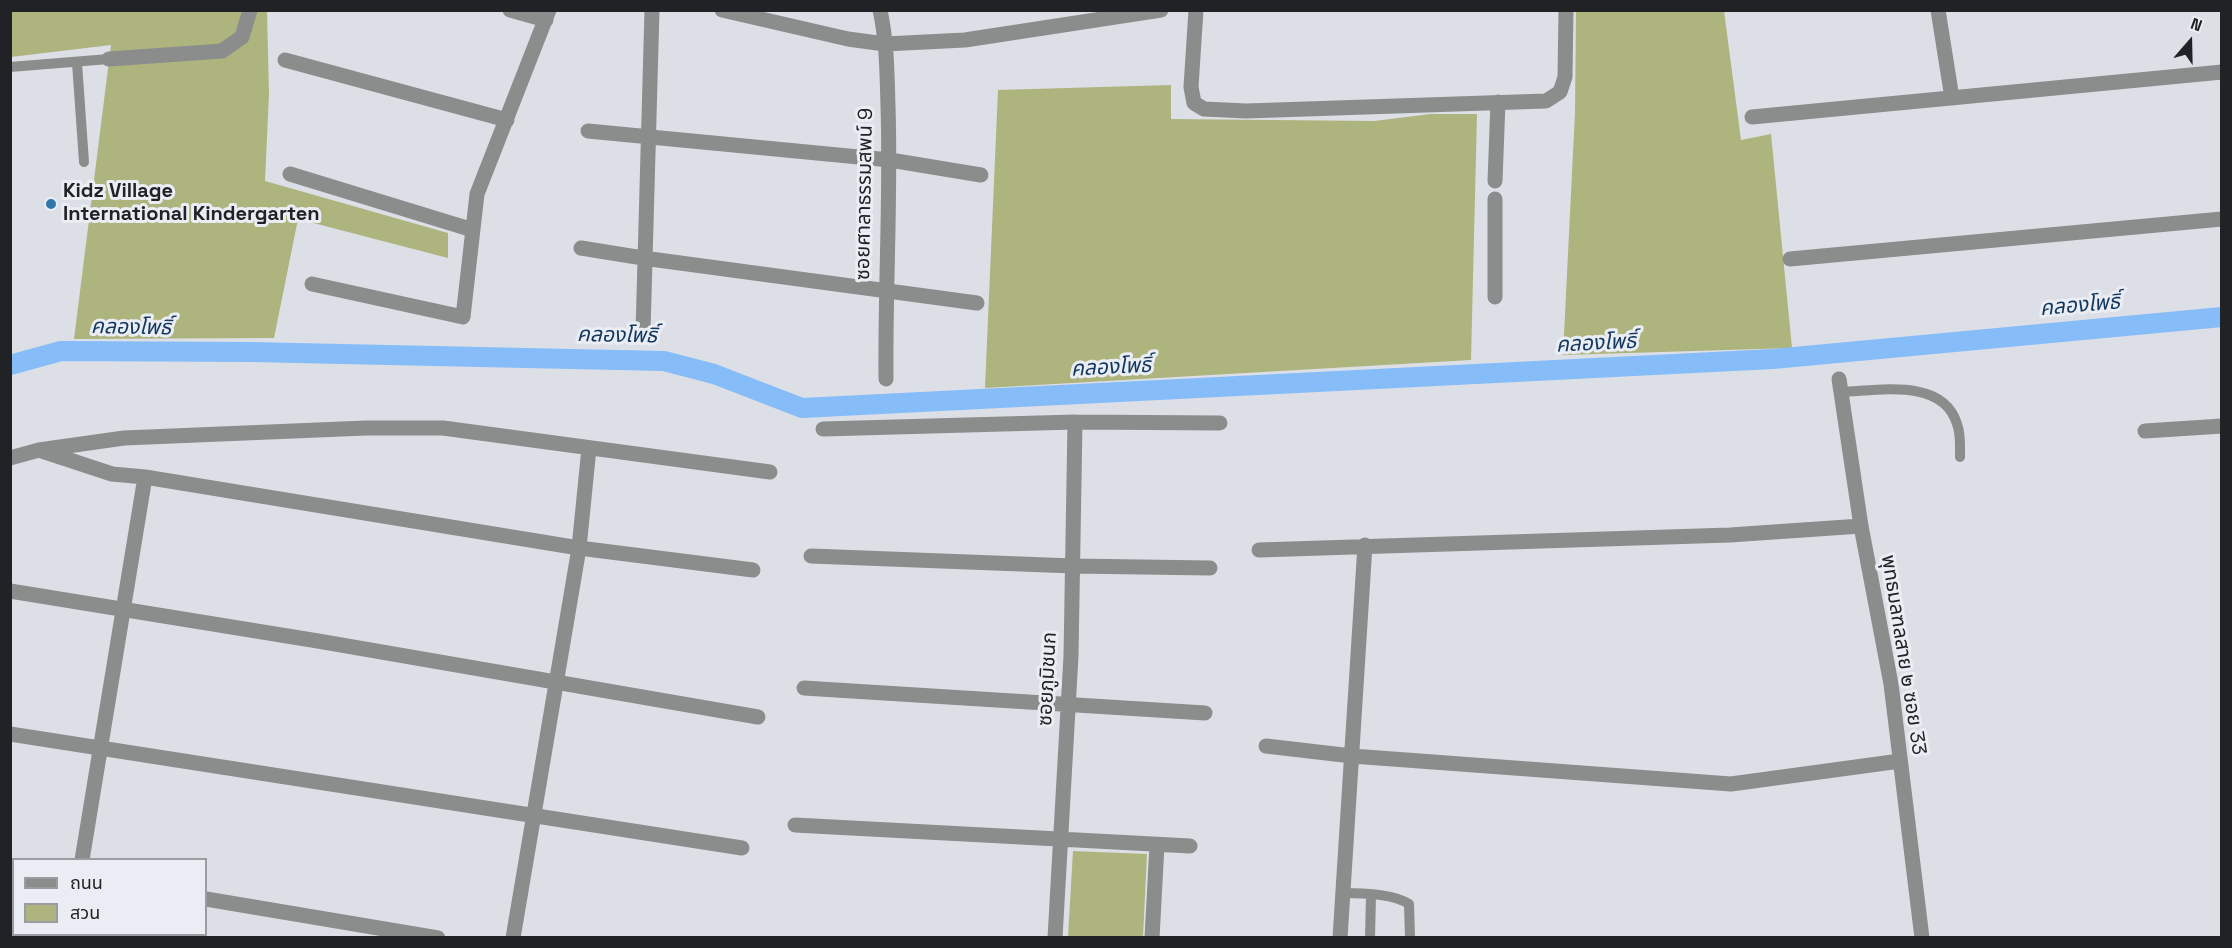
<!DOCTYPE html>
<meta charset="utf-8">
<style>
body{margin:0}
#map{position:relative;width:2232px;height:948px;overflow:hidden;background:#dcdfe6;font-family:"Space Grotesk","Noto Sans Thai",sans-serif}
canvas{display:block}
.frame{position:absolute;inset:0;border:12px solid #212225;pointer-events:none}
.legend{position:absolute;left:12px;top:858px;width:195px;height:78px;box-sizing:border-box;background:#eaedf3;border:2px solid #9a9ca1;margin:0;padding:8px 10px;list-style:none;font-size:18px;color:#212225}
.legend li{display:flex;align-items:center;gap:12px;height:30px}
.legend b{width:30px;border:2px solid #9a9ca1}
.north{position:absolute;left:2160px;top:12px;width:60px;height:60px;-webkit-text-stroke:4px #eaedf3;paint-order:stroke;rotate:20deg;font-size:16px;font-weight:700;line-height:24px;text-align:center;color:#212225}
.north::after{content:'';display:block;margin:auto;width:21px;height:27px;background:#212225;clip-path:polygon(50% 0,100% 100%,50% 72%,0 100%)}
</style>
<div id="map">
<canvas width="2232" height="948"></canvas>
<div class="frame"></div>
<ul class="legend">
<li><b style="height:8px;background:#8a8d8b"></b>ถนน</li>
<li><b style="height:16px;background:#aeb47d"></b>สวน</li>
</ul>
<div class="north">N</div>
</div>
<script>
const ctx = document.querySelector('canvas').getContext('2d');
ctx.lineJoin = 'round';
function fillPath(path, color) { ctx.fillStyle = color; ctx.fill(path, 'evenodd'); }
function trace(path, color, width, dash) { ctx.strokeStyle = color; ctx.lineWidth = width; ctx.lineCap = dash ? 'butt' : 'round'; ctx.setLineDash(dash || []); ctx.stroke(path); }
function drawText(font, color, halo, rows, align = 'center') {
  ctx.font = font + ' "Space Grotesk","Noto Sans Thai",sans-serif'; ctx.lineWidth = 6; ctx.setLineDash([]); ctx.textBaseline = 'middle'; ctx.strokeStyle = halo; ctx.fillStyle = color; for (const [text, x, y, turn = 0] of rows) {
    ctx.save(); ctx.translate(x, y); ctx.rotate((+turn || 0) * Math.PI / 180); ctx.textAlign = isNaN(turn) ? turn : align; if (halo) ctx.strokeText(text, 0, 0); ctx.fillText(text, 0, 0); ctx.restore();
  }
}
fillPath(new Path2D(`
 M 10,11 L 267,11 L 269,94 L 265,181 L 448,233 L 448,258 L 298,219 L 274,338 L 74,339 L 111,45 L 11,57 Z
 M 1576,11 L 1724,11 L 1741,140 L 1771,134 L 1792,348 L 1563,355 L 1575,112 Z
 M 1171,85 L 1171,119 L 1374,121 L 1431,114 L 1477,114 L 1471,360 L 985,388 L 998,90 Z
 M 1073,851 L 1147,854 L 1143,937 L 1068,937 Z`), '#aeb47d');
trace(new Path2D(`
 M 10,365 L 61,351 L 251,352 L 664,361 L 714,374 L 802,408 L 1773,359 L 2222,317`), '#86bcf8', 20);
trace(new Path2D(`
 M 77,63 L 84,162
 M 10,67 L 109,59
 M 1841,392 C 1877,391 1943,377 1957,424 C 1961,434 1960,446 1960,457
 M 1343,893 C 1364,894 1391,893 1409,904 L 1410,938
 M 1370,938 L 1371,895`), '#8a8d8b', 10);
trace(new Path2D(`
 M 510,10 L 546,20
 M 722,10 L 848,39 L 885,44 L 965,40 L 1161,10
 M 880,10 C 887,42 887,74 888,106 C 891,197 885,288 886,379
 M 1196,10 L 1191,87 L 1194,103 L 1204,109 L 1246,111 L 1546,101 L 1560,92 L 1565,77 L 1566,10
 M 1938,10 L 1952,98
 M 109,59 L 222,51 L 242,37 L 250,10
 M 285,60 L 507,120
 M 1752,117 L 2222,72
 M 588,131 L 890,160 L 981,175
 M 290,174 L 473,230
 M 1495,181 L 1498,102
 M 1495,199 L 1495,297
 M 581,248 L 643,258 L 977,303
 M 1790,259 L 2222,219
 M 312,284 L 463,317 L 477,194 L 549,10
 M 643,332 L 652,10
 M 1839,379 L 1861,526 L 1891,684 L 1922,938
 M 823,429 L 1075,422 L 1220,423
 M 2145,431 L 2222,426
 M 42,451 L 112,474 L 145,477 L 579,548 L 753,570
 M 10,458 L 39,450 L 124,438 L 366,428 L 443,428 L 770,472
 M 1259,550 L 1730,535 L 1861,526
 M 811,556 L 1073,566 L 1210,568
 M 10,591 L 318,641 L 758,717
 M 804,688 L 1205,713
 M 10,734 L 742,848
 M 1266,746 L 1352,756 L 1731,784 L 1900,761
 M 795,825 L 1190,846
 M 82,860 L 145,477
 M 10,868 L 14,868
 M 206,899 L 438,938
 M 69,938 L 70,934
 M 513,938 L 579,548 L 589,448
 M 1055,938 L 1071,656 L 1075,422
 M 1152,938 L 1157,845
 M 1340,938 L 1365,545`), '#8a8d8b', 15);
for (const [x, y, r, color] of [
 [51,204,6,"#2f77ab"]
]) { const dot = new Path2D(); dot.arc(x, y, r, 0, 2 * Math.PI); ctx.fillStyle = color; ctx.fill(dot); trace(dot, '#eaedf3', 2); }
drawText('bold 20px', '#212225', '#eaedf3', [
 ["Kidz Village",63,192],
 ["International Kindergarten",63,215]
], 'left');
drawText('20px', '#212225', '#eaedf3', [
 ["ซอยศาลาธรรมสพน์ 9",865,194,-89],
 ["พุทธมลฑลสาย ๒ ซอย 33",1903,655,81],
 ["ซอยภูมิชนก",1048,679,-87]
]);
drawText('italic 21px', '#13385e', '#eaedf3', [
 ["คลองโพธิ์",2080,306,-5],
 ["คลองโพธิ์",131,328,1],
 ["คลองโพธิ์",617,336,1],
 ["คลองโพธิ์",1596,344,-3],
 ["คลองโพธิ์",1111,368,-3]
]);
</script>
